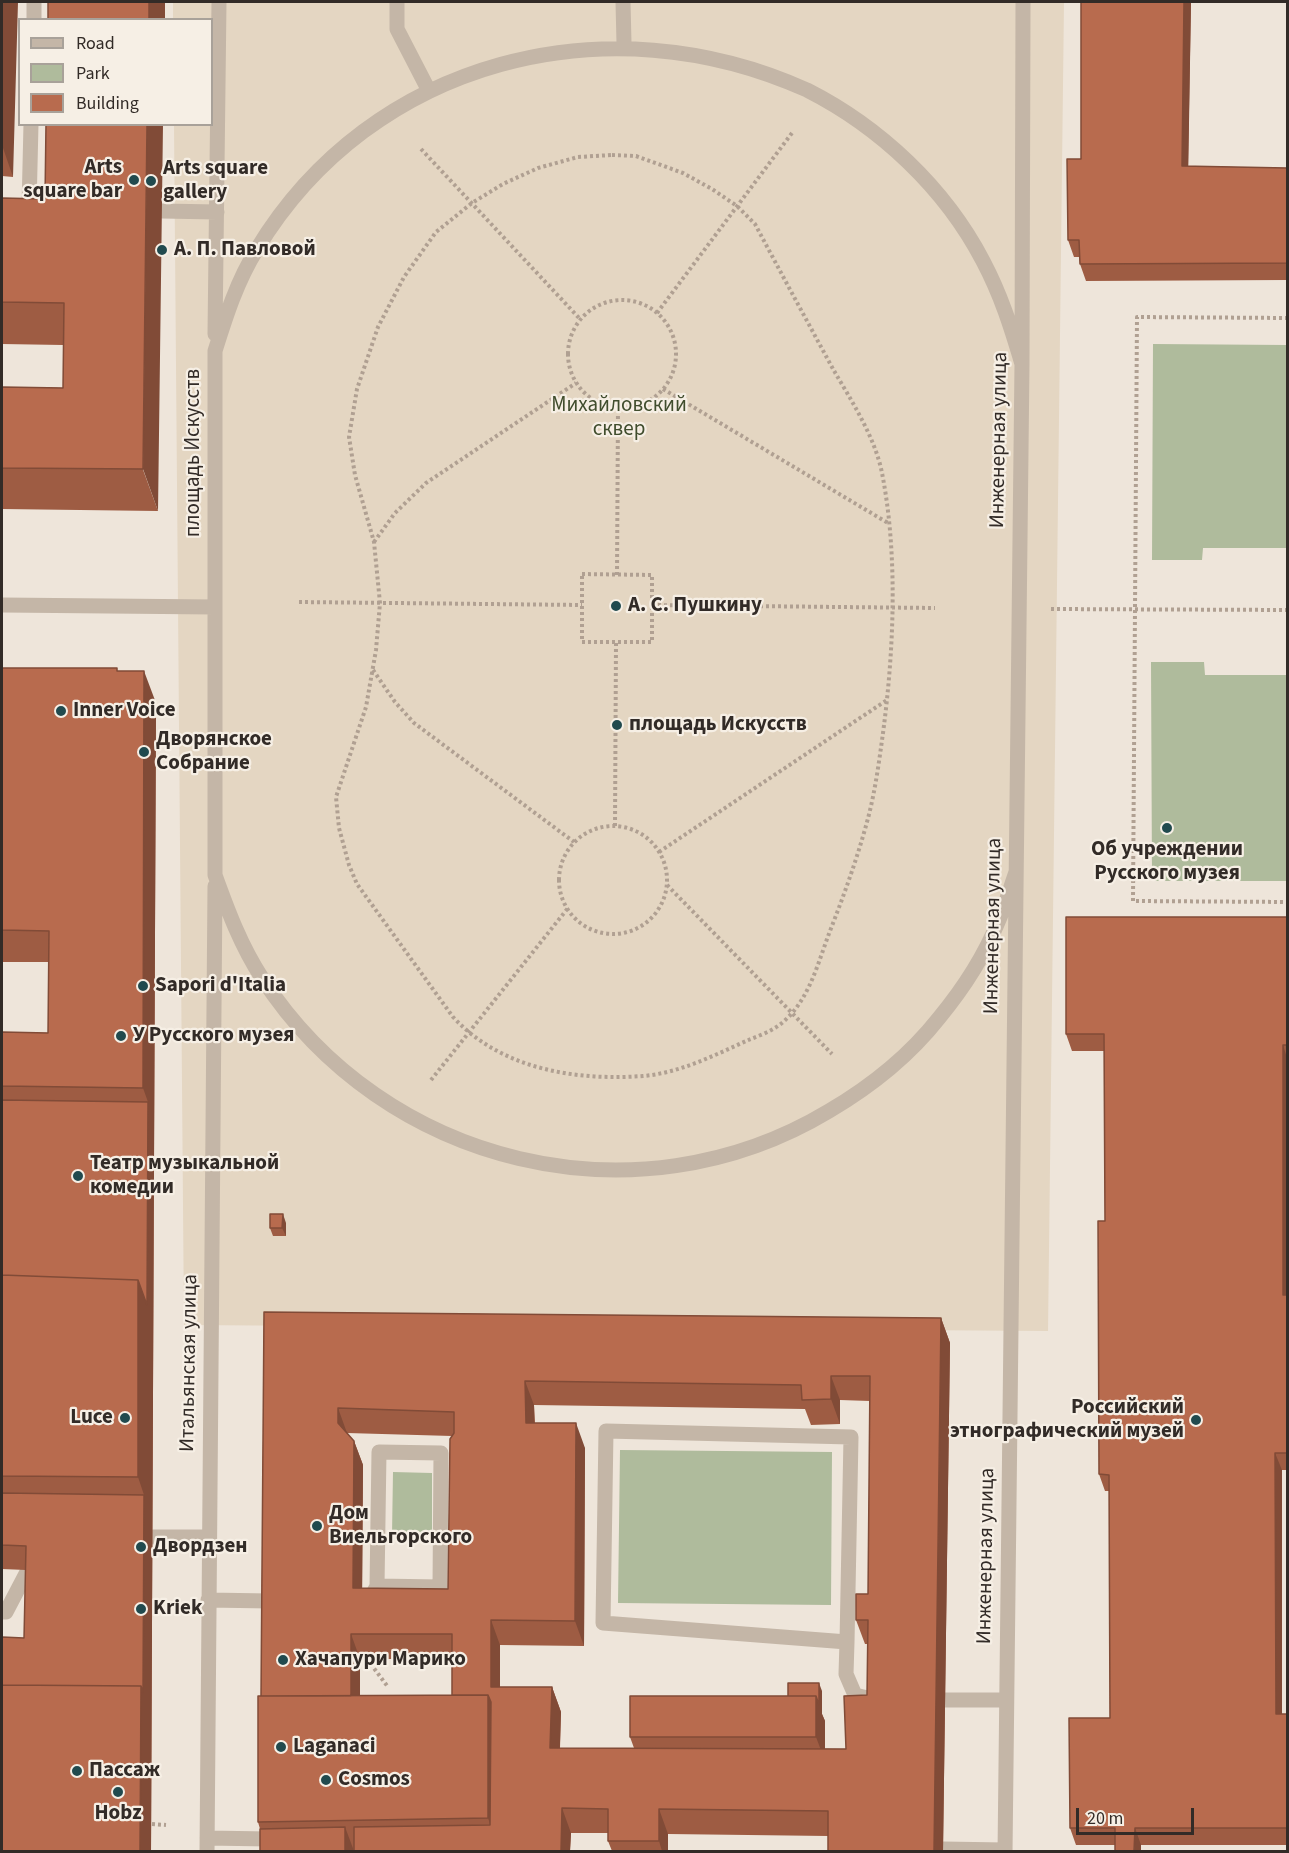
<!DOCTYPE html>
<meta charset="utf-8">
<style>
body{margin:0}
#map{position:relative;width:1289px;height:1853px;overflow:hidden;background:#eee5da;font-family:"Source Sans 3",sans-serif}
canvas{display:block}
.frame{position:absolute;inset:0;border:3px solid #322b27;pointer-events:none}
.legend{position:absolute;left:18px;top:18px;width:195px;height:108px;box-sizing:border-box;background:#f6efe5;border:2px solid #a8a199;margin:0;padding:8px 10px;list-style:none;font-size:18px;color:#322b27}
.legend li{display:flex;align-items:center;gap:12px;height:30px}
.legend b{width:30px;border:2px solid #a8a199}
.scale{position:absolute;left:1076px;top:1808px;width:118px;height:27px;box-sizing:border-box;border:3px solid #322b27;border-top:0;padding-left:8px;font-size:18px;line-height:21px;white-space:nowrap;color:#322b27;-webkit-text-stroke:4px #f6efe5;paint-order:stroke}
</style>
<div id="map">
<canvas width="1289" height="1853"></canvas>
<div class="frame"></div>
<ul class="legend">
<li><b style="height:8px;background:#c4b6a7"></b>Road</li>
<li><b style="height:16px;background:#afbb9c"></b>Park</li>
<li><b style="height:16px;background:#b86b4e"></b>Building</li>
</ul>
<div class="scale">20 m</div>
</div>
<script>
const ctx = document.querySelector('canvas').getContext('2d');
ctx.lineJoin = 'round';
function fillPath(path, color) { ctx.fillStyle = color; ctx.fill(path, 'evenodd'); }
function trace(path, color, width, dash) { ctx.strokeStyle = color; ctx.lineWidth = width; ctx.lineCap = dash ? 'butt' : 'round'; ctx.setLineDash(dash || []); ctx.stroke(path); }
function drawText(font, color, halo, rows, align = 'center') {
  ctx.font = font + ' "Source Sans 3",sans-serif'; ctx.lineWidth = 4.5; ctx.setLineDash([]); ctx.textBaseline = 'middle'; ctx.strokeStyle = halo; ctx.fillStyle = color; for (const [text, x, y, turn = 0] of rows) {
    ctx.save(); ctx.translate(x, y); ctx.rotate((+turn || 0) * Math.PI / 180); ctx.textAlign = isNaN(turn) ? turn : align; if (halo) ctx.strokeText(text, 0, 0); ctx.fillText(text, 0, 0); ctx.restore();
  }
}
fillPath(new Path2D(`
 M 1153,344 L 1287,345 L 1287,548 L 1203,548 L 1202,560 L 1152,560 Z
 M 1151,662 L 1204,662 L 1205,675 L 1287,675 L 1287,881 L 1152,881 Z
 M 620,1450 L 832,1452 L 831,1605 L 618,1603 Z
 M 393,1472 L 432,1473 L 432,1535 L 392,1535 Z`), '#afbb9c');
fillPath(new Path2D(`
 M 173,2 L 1064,2 L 1048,1331 L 184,1325 L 174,125 L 212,124 L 212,20 L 173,19 Z`), '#e4d6c2');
trace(new Path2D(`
 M 421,149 L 580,319
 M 612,155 L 636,156 L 683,173 L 712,189 L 737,206 L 755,224 C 781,273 807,321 833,369 C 851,400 875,437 882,473 C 898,554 894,650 883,733 C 879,762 875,793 867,822 C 857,859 844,895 830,931 C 818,962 810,999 783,1022 C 773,1031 758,1036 746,1041 C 713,1056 679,1073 643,1076 C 575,1081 501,1069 453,1017 L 357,884 L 349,865 L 339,828 L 336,797 L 366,707 L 376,650 L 380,603 L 374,542 L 355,475 L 349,437 L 357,389 L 378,327 L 404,277 L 436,232 L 472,203 L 503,184 L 538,168 L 578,157 Z
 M568 354a54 54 0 1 1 108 0a54 54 0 1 1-108 0Z
 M 657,313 L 792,133
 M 1288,318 L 1137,317 L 1133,901 L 1288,902
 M 663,389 L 888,523
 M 374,542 L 395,513 L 426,483 L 576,383
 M 582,574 L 652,575 L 652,642 L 582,642 Z
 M 617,575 L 618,408
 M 299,602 L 582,605
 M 652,605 L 935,608
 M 1051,609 L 1288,610
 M 373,670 L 395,702 L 414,723 L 574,842
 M559 880a54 54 0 1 1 108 0a54 54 0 1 1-108 0Z
 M 615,826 L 616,642
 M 659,852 L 887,700
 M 667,885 L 832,1054
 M 431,1080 L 568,908
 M 367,1659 L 388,1687
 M 152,1824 L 166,1825`), '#b0a092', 4, [3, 3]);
trace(new Path2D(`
 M 397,2 L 397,29 L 428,89
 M 623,2 L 624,43
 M 34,20 L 34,2
 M 29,208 L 31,124
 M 162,211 L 217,212
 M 215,334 L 219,2
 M 2,605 L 215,607
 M 1016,872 C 1010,889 1005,906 998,922 C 984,957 962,990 939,1018 C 909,1056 870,1087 829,1111 C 636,1227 384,1166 262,978 C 241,946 228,911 215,875 L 215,351 C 226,316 237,281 257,249 C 372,59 608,0 807,90 C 880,127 945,188 983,261 C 1001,295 1011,327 1022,364
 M 153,1537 L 209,1537
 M 208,1600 L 270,1601
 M 364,1603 L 368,1603 L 377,1586 L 379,1452 L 441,1453 L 440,1587 L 377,1586
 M 2,1612 L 6,1612 L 28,1570
 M 847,1642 L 603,1623 L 606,1431 L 851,1437 L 847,1642 L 846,1674 L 855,1695 L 876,1700
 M 945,1700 L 1006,1700
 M 207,1838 L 269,1839
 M 943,1849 L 1005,1850
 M 207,1852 L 215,886
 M 1005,1852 L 1022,364 L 1023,2`), '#c4b6a7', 15);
fillPath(new Path2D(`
 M 2,2 L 13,177 L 2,176 Z
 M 1081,2 L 1191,2 L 1188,166 L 1287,168 L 1287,280 L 1086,281 L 1080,264 L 1079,257 L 1074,257 L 1068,240 L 1081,159 Z
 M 2,198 L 45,199 L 158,511 L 2,509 L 2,387 L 63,388 L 63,345 L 2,344 Z
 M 2,668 L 118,671 L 156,703 L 151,1851 L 2,1851 L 24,1638 L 26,1570 L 2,1569 L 2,1032 L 48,1033 L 49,962 L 2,962 Z
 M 1287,917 L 1287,1470 L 1282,1470 L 1282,1714 L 1287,1714 L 1287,1845 L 1076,1845 L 1070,1828 L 1110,1718 L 1109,1491 L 1105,1491 L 1099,1474 L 1105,1221 L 1104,1051 L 1072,1051 L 1066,1034 Z
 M 286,1223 L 286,1236 L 273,1236 L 270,1228 Z
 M 264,1312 L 941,1318 L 950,1343 L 943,1851 L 828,1851 L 828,1836 L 668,1834 L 668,1851 L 612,1851 L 608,1841 L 608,1833 L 571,1833 L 570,1851 L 260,1851 L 260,1829 L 258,1822 L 261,1696 ZM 840,1400 L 870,1401 L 868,1594 L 856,1620 L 865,1644 L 868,1644 L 867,1695 L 846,1749 L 825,1749 L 825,1721 L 822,1714 L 822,1691 L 788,1696 L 630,1737 L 634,1748 L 560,1748 L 561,1712 L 552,1687 L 500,1687 L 500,1645 L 584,1646 L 585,1448 L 535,1423 L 534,1405 L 805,1409 L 811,1425 L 840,1424 ZM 347,1433 L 452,1436 L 448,1589 L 362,1588 L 363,1465 L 354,1441 ZM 360,1659 L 452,1659 L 452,1695 L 360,1695 Z`), '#9e5c43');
fillPath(new Path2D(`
 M 2,2 L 18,2 L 13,177 L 2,145 Z
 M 149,2 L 165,2 L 165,20 L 149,20 Z
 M 1184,2 L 1191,2 L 1188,183 L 1182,166 Z
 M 147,124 L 163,124 L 158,511 L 143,469 Z
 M 144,671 L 156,703 L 151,1851 L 140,1851 L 141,1686 L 144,1495 L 138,1477 L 138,1280 L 148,1102 L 143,1088 Z
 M 1283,1045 L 1287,1058 L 1287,1307 L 1283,1295 Z
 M 283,1214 L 286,1223 L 286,1236 L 282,1228 Z
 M 941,1318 L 950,1343 L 943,1851 L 934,1851 Z
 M 831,1376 L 840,1400 L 840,1424 L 831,1399 Z
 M 525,1381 L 534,1405 L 535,1447 L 526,1423 Z
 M 338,1408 L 347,1433 L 338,1423 Z
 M 576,1423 L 585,1448 L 584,1646 L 575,1621 Z
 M 354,1441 L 363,1465 L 362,1612 L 353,1588 Z
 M 1275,1453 L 1282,1470 L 1282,1731 L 1276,1714 Z
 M 491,1620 L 500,1645 L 500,1712 L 491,1687 Z
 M 351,1634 L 360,1659 L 360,1727 L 351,1702 Z
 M 819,1683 L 822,1691 L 822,1714 L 825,1721 L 825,1761 L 816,1737 L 816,1696 Z
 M 552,1687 L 561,1712 L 559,1773 L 550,1748 Z
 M 488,1695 L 500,1726 L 499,1849 L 488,1818 Z
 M 562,1808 L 571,1833 L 570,1851 L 561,1851 Z
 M 659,1809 L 668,1834 L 668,1851 L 662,1851 L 659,1841 Z
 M 345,1827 L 354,1851 L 345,1851 Z
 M 1135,1828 L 1141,1845 L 1141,1851 L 1134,1851 Z`), '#814b37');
const building = new Path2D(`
 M 48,2 L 149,2 L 149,20 L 48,20 Z
 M 1081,2 L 1184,2 L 1182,166 L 1287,168 L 1287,263 L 1080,264 L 1079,240 L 1068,240 L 1067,159 L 1081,159 Z
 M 46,124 L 147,124 L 143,469 L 2,468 L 2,387 L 63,388 L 64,303 L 2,302 L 2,198 L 45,199 Z
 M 2,668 L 117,668 L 117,671 L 144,671 L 143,1088 L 2,1086 L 2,1032 L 48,1033 L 49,931 L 2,930 Z
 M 1066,917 L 1287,917 L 1287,1045 L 1283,1045 L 1283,1295 L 1287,1295 L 1287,1453 L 1275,1453 L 1276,1714 L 1287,1714 L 1287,1828 L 1135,1828 L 1134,1851 L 1115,1851 L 1115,1828 L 1070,1828 L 1069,1718 L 1110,1718 L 1109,1475 L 1099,1474 L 1098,1221 L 1105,1221 L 1104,1034 L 1066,1034 Z
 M 2,1100 L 148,1102 L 147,1305 L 138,1280 L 2,1275 Z
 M 270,1214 L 283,1214 L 282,1228 L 270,1228 Z
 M 2,1275 L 138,1280 L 138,1477 L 2,1476 Z
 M 264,1312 L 941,1318 L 934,1851 L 828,1851 L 828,1811 L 659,1809 L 659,1841 L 608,1841 L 608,1809 L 562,1808 L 561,1851 L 354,1851 L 354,1827 L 490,1825 L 491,1702 L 488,1695 L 452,1695 L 452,1634 L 351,1634 L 351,1696 L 261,1696 ZM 831,1376 L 870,1376 L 868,1594 L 856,1594 L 856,1620 L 868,1620 L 867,1695 L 844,1696 L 846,1749 L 550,1748 L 552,1687 L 491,1687 L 491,1620 L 575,1621 L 576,1423 L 526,1423 L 525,1381 L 801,1385 L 802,1400 L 831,1399 ZM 338,1408 L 454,1412 L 454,1433 L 450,1439 L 448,1589 L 353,1588 L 354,1441 L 338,1423 Z
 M 2,1493 L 144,1495 L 143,1693 L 141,1686 L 2,1685 L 2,1637 L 24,1638 L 26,1546 L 2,1545 Z
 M 788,1683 L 819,1683 L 819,1705 L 816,1696 L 788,1696 Z
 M 2,1685 L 141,1686 L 140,1851 L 2,1851 Z
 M 488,1695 L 488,1818 L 258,1822 L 258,1696 Z
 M 630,1696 L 816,1696 L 816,1737 L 630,1737 Z
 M 345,1827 L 345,1851 L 260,1851 L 260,1829 Z`);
fillPath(building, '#b86b4e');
trace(building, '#814b37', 1.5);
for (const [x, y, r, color] of [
 [134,180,6,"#214a4e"],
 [151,181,6,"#214a4e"],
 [162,250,6,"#214a4e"],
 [616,606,6,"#214a4e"],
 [61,711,6,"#214a4e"],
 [617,725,6,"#214a4e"],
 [144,752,6,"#214a4e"],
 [1167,828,6,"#214a4e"],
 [143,986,6,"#214a4e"],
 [121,1036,6,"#214a4e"],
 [78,1176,6,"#214a4e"],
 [125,1418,6,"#214a4e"],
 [1196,1420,6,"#214a4e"],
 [317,1526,6,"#214a4e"],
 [141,1547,6,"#214a4e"],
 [141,1609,6,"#214a4e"],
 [283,1660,6,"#214a4e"],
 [281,1747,6,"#214a4e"],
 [77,1771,6,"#214a4e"],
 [326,1780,6,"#214a4e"],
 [118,1792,6,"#214a4e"]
]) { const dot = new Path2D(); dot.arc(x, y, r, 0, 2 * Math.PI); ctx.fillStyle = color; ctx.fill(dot); trace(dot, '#f6efe5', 2); }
drawText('bold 21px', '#322b27', '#f6efe5', [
 ["Arts",122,168,"right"],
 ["square bar",122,192,"right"],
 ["Arts square",163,169],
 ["gallery",163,193],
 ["А. П. Павловой",174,250],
 ["А. С. Пушкину",628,606],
 ["Inner Voice",73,711],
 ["площадь Искусств",629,725],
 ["Дворянское",156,740],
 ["Собрание",156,764],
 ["Об учреждении",1167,850,"center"],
 ["Русского музея",1167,874,"center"],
 ["Sapori d'Italia",155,986],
 ["У Русского музея",133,1036],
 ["Театр музыкальной",90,1164],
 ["комедии",90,1188],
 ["Российский",1184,1408,"right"],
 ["этнографический музей",1184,1432,"right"],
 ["Luce",113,1418,"right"],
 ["Дом",329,1514],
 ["Виельгорского",329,1538],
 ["Двордзен",153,1547],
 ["Kriek",153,1609],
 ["Хачапури Марико",295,1660],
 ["Laganaci",293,1747],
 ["Пассаж",89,1771],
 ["Cosmos",338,1780],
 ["Hobz",118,1814,"center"]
], 'left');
drawText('21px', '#404d2d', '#f6efe5', [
 ["Михайловский",619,406],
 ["сквер",619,430]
]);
drawText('21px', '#322b27', '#f6efe5', [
 ["Инженерная улица",1000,440,-89],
 ["площадь Искусств",194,453,-90],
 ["Инженерная улица",994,926,-89],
 ["Итальянская улица",190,1363,-89],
 ["Инженерная улица",987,1556,-89]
]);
</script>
